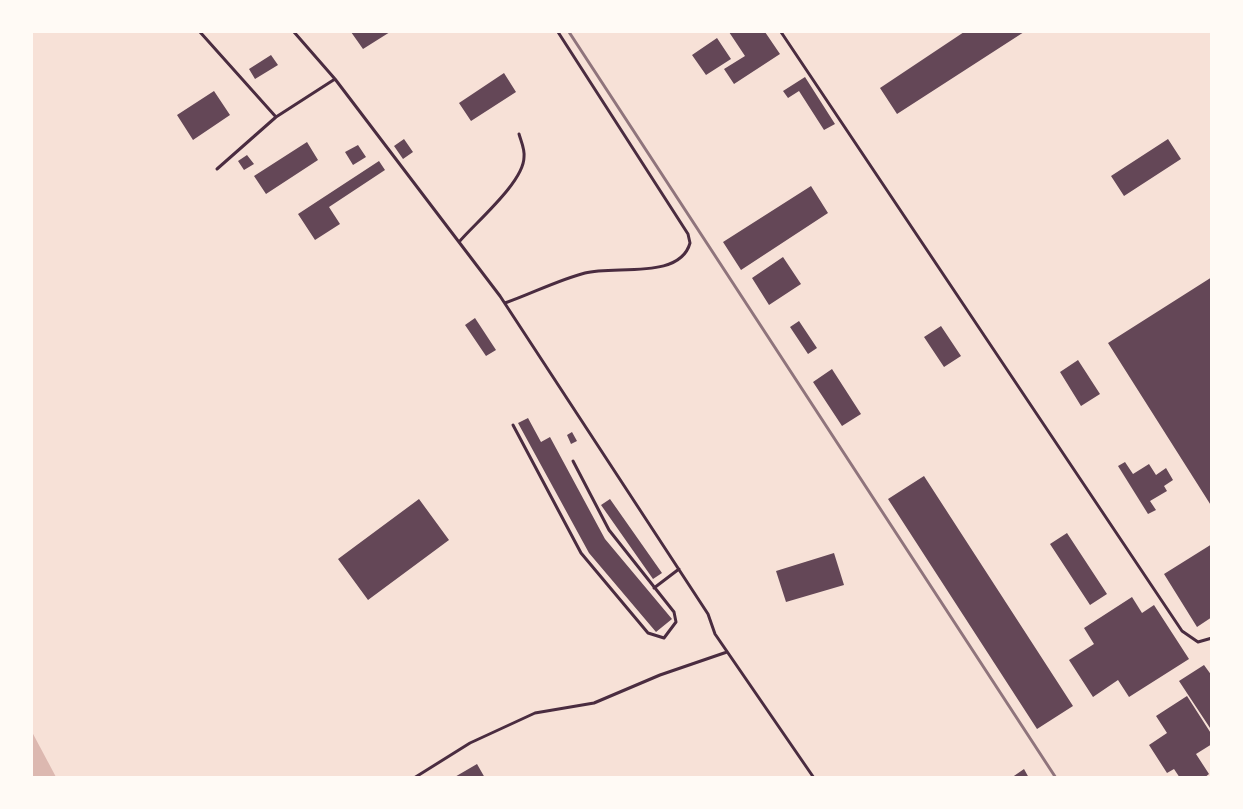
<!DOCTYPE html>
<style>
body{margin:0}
#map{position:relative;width:1243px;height:809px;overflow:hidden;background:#f7e1d7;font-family:Ubuntu,sans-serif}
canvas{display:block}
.frame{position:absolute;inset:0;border:33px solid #fffaf5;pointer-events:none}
</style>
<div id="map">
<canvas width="1243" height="809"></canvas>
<div class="frame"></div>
</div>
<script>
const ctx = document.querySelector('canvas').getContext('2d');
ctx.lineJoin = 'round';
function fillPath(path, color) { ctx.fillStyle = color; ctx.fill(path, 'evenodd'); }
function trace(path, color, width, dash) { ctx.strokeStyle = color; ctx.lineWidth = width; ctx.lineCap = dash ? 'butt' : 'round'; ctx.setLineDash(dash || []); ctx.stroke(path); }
fillPath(new Path2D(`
 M 32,732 L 56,777 L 32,777 Z`), '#dcb8b0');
fillPath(new Path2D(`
 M 351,32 L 390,32 L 363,49 Z
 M 729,32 L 765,32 L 780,54 L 734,84 L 724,69 L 745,56 Z
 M 964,32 L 1024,32 L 897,114 L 880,88 Z
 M 717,38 L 731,59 L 706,75 L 692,55 Z
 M 271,55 L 278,65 L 255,79 L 249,69 Z
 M 504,73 L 516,92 L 471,121 L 459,103 Z
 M 805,77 L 835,124 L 824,130 L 799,91 L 788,98 L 783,91 Z
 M 214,91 L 230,115 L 193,140 L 177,115 Z
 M 404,139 L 413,152 L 403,159 L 394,146 Z
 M 1168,139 L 1181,159 L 1124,196 L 1111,176 Z
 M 307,142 L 318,160 L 266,194 L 254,176 Z
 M 358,145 L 366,157 L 353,165 L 345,152 Z
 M 247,155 L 254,164 L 244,170 L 238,161 Z
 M 379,161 L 385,170 L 329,207 L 340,224 L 315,240 L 298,214 Z
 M 811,186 L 828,213 L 741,270 L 723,242 Z
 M 783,257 L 801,284 L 769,305 L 752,278 Z
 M 1212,277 L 1212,507 L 1108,343 Z
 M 475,318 L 496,350 L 486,356 L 465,325 Z
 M 799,321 L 817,348 L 808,354 L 790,327 Z
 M 941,326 L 961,356 L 944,367 L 924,337 Z
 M 1078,360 L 1100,394 L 1081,406 L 1060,372 Z
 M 832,369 L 861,414 L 842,426 L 813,382 Z
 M 528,418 L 541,442 L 550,437 L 605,539 L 672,619 L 656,632 L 589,553 L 518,423 Z
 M 572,432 L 577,441 L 571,444 L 567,435 Z
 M 1125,462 L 1133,474 L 1149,464 L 1156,475 L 1166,468 L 1173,480 L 1164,486 L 1167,491 L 1150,501 L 1156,510 L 1148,514 L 1118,466 Z
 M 924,476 L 1073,706 L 1037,729 L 888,499 Z
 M 419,499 L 449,540 L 368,600 L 338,559 Z
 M 610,499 L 662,573 L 653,579 L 601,505 Z
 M 1067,533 L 1107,594 L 1090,605 L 1050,544 Z
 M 1212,544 L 1212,617 L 1197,627 L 1164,574 Z
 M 834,553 L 844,585 L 786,602 L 776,571 Z
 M 1132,597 L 1142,613 L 1154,605 L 1189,659 L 1129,697 L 1118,680 L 1093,697 L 1069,660 L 1094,644 L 1084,628 Z
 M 1204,665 L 1212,676 L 1212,731 L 1179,681 Z
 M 1187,696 L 1212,735 L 1212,744 L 1196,754 L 1209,774 L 1204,778 L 1180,778 L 1174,769 L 1167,773 L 1149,745 L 1167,733 L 1156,716 Z
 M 477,764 L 485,778 L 453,778 Z
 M 1024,769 L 1029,778 L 1011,778 Z`), '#644757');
trace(new Path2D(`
 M 200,32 L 276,117
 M 294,32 L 335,79 L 500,296 L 708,614 L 715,634 L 814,778
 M 781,32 L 1182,631 L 1198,642 L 1212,638
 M 217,169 L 276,117 L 335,79
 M 459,242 C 475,223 524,182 524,157 C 525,149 521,141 519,134
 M 505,303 C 531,294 558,280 585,273 C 615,265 680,280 690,243 L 688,234 L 558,32
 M 513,425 L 581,553 L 648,633 L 664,638 L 676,622 L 674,612 L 609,530 L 573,461
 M 654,588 L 679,569
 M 414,778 L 470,743 L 535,713 L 594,703 L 660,675 L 727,652`), '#4a2c40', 3);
trace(new Path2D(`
 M 569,32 L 1056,778`), '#8f747c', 3);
</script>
